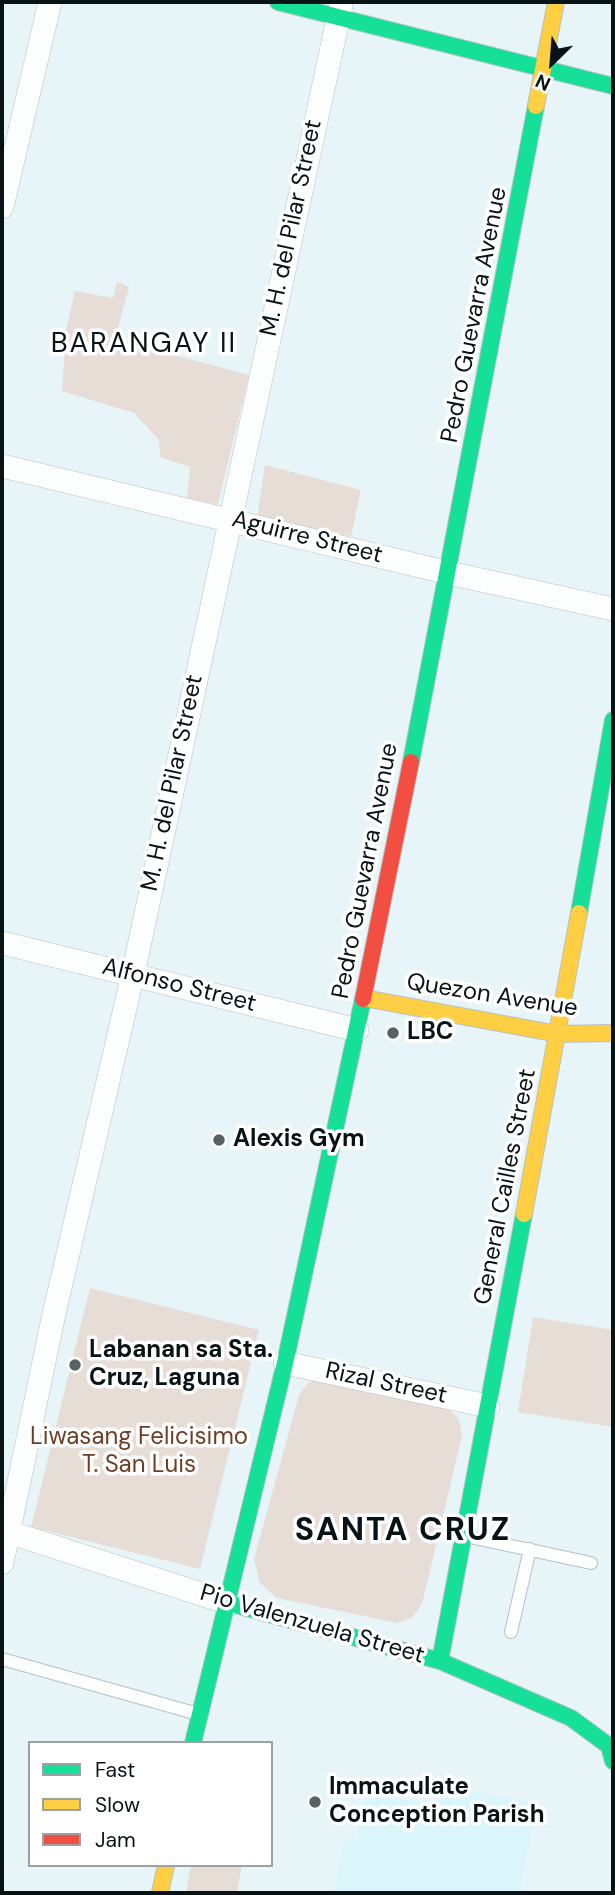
<!DOCTYPE html>
<style>
body{margin:0}
#map{position:relative;width:615px;height:1895px;overflow:hidden;background:#e8f5f8;font-family:"DM Sans",sans-serif}
canvas{display:block}
.frame{position:absolute;inset:0;border:4px solid #081315;pointer-events:none}
.legend{position:absolute;left:28px;top:1741px;width:245px;height:126px;box-sizing:border-box;background:#fff;border:2px solid #9ca1a1;margin:0;padding:9px 12px;list-style:none;font-size:21px;color:#081315}
.legend li{display:flex;align-items:center;gap:14px;height:35px}
.legend b{width:35px;border:2px solid #9ca1a1}
.north{position:absolute;left:517px;top:28px;width:70px;height:70px;-webkit-text-stroke:5px #fff;paint-order:stroke;rotate:205deg;font-size:19px;font-weight:700;line-height:28px;text-align:center;color:#081315}
.north::after{content:'';display:block;margin:auto;width:24px;height:32px;background:#081315;clip-path:polygon(50% 0,100% 100%,50% 72%,0 100%)}
</style>
<div id="map">
<canvas width="615" height="1895"></canvas>
<div class="frame"></div>
<ul class="legend">
<li><b style="height:9px;background:#16e098"></b>Fast</li>
<li><b style="height:9px;background:#ffcf43"></b>Slow</li>
<li><b style="height:9px;background:#f24e42"></b>Jam</li>
</ul>
<div class="north">N</div>
</div>
<script>
const ctx = document.querySelector('canvas').getContext('2d');
ctx.lineJoin = 'round';
function fillPath(path, color) { ctx.fillStyle = color; ctx.fill(path, 'evenodd'); }
function trace(path, color, width, dash) { ctx.strokeStyle = color; ctx.lineWidth = width; ctx.lineCap = dash ? 'butt' : 'round'; ctx.setLineDash(dash || []); ctx.stroke(path); }
function drawText(font, color, halo, rows, align = 'center') {
  ctx.font = font + ' "DM Sans",sans-serif'; ctx.lineWidth = 7; ctx.setLineDash([]); ctx.textBaseline = 'middle'; ctx.strokeStyle = halo; ctx.fillStyle = color; for (const [text, x, y, turn = 0] of rows) {
    ctx.save(); ctx.translate(x, y); ctx.rotate((+turn || 0) * Math.PI / 180); ctx.textAlign = isNaN(turn) ? turn : align; if (halo) ctx.strokeText(text, 0, 0); ctx.fillText(text, 0, 0); ctx.restore();
  }
}
fillPath(new Path2D(`
 M 444,1786 L 536,1804 L 520,1893 L 334,1893 L 344,1840 L 357,1842 L 366,1791 L 436,1806 Z`), '#daf6fb');
fillPath(new Path2D(`
 M 117,282 L 129,287 L 115,339 L 249,375 L 218,504 L 187,498 L 190,467 L 160,457 L 159,440 L 134,413 L 62,391 L 66,330 L 75,291 L 113,298 Z
 M 265,465 L 361,490 L 351,536 L 257,518 Z
 M 90,1288 L 259,1330 L 200,1569 L 31,1527 Z
 M 533,1317 L 613,1330 L 613,1427 L 518,1412 Z
 M 318,1378 L 448,1408 L 459,1419 L 462,1436 L 422,1604 L 412,1618 L 397,1623 L 277,1598 L 260,1583 L 254,1559 L 299,1395 L 307,1384 Z
 M 191,1865 L 242,1865 L 237,1893 L 186,1893 Z`), '#e6ddd7');
const lane = new Path2D(`
 M 465,1536 L 591,1563
 M 511,1632 L 530,1549
 M 2,1659 L 198,1714`);
const street = new Path2D(`
 M 2,207 L 50,2
 M 2,466 L 449,573 L 613,609
 M 2,943 L 357,1030
 M 285,1363 L 488,1406
 M 2,1530 L 229,1603
 M 2,1563 L 54,1314 L 133,974 L 341,5`);
const fast = new Path2D(`
 M 278,2 L 613,86
 M 411,762 L 536,106
 M 579,913 L 613,720
 M 229,1603 L 440,1661 L 571,1718 L 609,1746 L 613,1761
 M 440,1661 L 524,1214
 M 193,1743 L 285,1363 L 363,999`);
const slow = new Path2D(`
 M 536,106 L 556,2
 M 364,998 L 558,1034 L 613,1033
 M 524,1214 L 579,913
 M 160,1893 L 166,1865`);
const jam = new Path2D(`
 M 363,999 L 411,762`);
trace(lane, '#b5c1c3', 14);
trace(street, '#b5c1c3', 24);
trace(fast, '#b5c1c3', 18);
trace(slow, '#b5c1c3', 18);
trace(jam, '#b5c1c3', 18);
trace(lane, '#fcfefe', 12);
trace(street, '#fcfefe', 23);
trace(fast, '#16e098', 16);
trace(slow, '#ffcf43', 16);
trace(jam, '#f24e42', 16);
for (const [x, y, r, color] of [
 [393,1033,7,"#566264"],
 [219,1140,7,"#566264"],
 [75,1365,7,"#566264"],
 [315,1802,7,"#566264"]
]) { const dot = new Path2D(); dot.arc(x, y, r, 0, 2 * Math.PI); ctx.fillStyle = color; ctx.fill(dot); trace(dot, '#fff', 2.5); }
drawText('24px', '#081315', '#fff', [
 ["M. H. del Pilar Street",292,228,-78],
 ["Pedro Guevarra Avenue",475,315,-79],
 ["Aguirre Street",307,538,14],
 ["M. H. del Pilar Street",173,783,-78],
 ["Pedro Guevarra Avenue",366,871,-79],
 ["Alfonso Street",179,986,14],
 ["Quezon Avenue",492,996,9],
 ["General Cailles Street",506,1187,-79],
 ["Rizal Street",386,1384,12],
 ["Pio Valenzuela Street",312,1625,16]
]);
drawText('bold 24px', '#081315', '#fff', [
 ["LBC",407,1033],
 ["Alexis Gym",233,1140],
 ["Labanan sa Sta.",89,1351],
 ["Cruz, Laguna",89,1379],
 ["Immaculate",329,1788],
 ["Conception Parish",329,1816]
], 'left');
drawText('24px', '#6d3e23', '#fff', [
 ["Liwasang Felicisimo",139,1438],
 ["T. San Luis",139,1466]
]);
ctx.letterSpacing = '2px';
drawText('28px', '#081315', '#fff', [
 ["BARANGAY II",144,345]
]);
ctx.letterSpacing = '0px';
ctx.letterSpacing = '2px';
drawText('bold 32px', '#081315', '#fff', [
 ["SANTA CRUZ",403,1532]
]);
ctx.letterSpacing = '0px';
</script>
